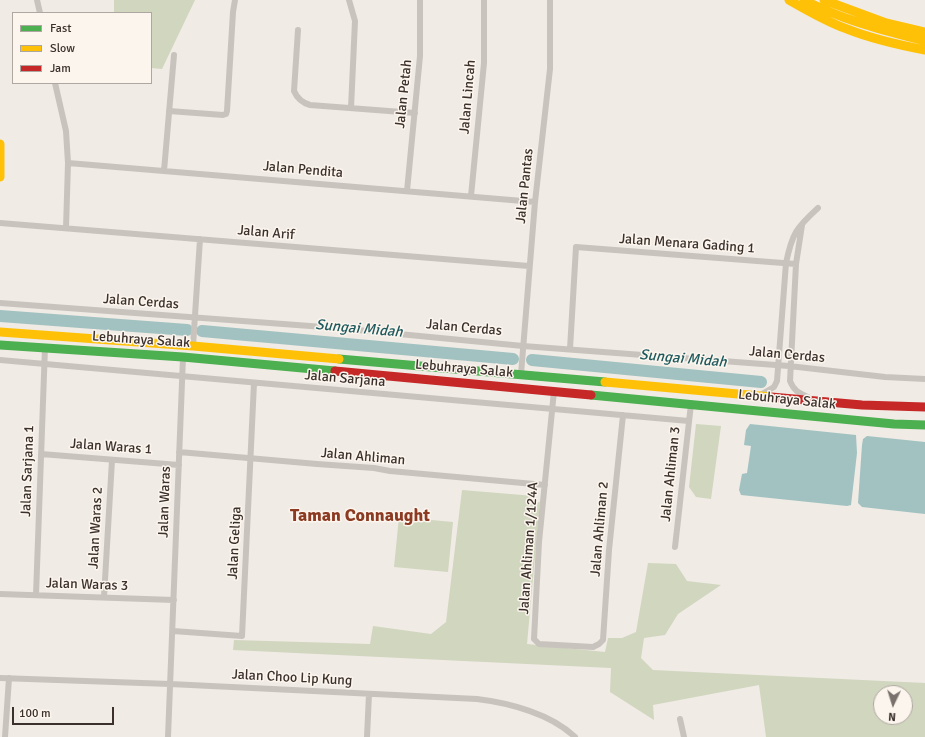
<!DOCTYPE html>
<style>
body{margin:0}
#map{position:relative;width:925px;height:737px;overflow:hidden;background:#f0ebe5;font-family:Signika,sans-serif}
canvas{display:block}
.legend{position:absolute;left:12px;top:12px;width:140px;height:72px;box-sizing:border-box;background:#fbf5ee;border:1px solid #aea6a0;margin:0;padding:5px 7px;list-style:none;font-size:12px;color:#3b302b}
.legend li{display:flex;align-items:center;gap:8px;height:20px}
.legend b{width:20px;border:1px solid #aea6a0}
.north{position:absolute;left:873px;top:685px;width:40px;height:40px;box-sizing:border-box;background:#fbf5ee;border:1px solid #aea6a0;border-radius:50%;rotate:184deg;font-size:11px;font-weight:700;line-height:16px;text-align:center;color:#3b302b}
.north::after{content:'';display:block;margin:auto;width:14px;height:18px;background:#7a716c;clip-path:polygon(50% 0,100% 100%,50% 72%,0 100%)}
.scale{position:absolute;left:12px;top:707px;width:102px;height:18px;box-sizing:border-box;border:2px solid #3b302b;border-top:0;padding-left:5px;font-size:12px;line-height:14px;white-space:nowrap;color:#3b302b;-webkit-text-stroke:3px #fbf5ee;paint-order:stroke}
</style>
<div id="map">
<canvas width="925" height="737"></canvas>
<ul class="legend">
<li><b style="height:5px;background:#4caf50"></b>Fast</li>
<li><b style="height:5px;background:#ffc107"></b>Slow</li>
<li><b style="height:5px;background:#c62828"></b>Jam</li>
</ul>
<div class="north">N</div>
<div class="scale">100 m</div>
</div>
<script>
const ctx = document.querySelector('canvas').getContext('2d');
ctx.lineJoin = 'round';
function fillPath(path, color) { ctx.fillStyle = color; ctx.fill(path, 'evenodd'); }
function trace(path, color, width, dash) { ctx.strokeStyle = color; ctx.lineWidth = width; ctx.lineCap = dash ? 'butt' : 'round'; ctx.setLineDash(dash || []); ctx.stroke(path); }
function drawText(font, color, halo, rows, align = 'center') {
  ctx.font = font + ' Signika,sans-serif'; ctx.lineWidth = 3; ctx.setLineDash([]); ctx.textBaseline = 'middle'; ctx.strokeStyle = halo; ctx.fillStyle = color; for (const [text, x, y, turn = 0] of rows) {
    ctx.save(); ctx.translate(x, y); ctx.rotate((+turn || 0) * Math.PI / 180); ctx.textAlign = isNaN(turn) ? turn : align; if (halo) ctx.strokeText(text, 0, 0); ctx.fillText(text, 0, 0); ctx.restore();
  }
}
fillPath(new Path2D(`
 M 114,0 L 195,0 L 162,69 L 151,68 L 151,13 L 114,13 Z
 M 696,424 L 721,426 L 711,499 L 696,497 L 689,487 Z
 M 462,490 L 534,496 L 534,503 L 540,502 L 527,644 L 605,652 L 608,638 L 622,638 L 636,632 L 648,563 L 676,564 L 687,581 L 721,585 L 678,614 L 665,635 L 644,638 L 641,658 L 653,670 L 925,683 L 925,737 L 766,737 L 759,685 L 653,705 L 654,720 L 610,692 L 611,668 L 233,650 L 234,640 L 370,644 L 373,626 L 431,634 L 446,622 ZM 881,693 L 905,693 L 905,717 L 881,717 Z
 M 399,517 L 453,522 L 448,572 L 394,567 Z`), '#d1d6bf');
fillPath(new Path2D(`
 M 750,424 L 856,435 L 857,453 L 851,505 L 847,506 L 741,495 L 739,490 L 742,474 L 747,473 L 751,446 L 744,445 L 746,430 Z
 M 867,436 L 925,442 L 925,514 L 862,507 L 858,503 L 862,445 L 863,439 Z`), '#a1c2c1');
trace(new Path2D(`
 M 0,316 L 187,330
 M 202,331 L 513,359
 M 532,360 L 761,382`), '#a1c2c1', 12);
trace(new Path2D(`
 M 37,0 L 40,13
 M 349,0 L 355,21 L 351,108
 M 298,30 L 294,91 C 297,98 303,103 310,105 L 415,113
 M 55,83 L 66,131 L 68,163 L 66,228
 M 169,111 L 223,115 L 226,114 L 227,111 L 233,12 L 235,0
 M 68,163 L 535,202
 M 164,171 L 174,55
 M 407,191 L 420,56 L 420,0
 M 471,196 L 484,63 L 484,0
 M 0,223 L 529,266
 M 802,225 L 796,264 L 790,381 C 794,391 799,393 808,397
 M 0,303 L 337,328 L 523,346 L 789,366 L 885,377 L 925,379
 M 193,346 L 200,239
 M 570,349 L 576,247 L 796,264
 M 0,360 L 689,421
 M 521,374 L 535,202 L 550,69 L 550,0
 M 554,391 L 539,542 L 534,639 L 539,644 L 593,647 L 599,644 L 603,640 L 609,550 L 623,415
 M 762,394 L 774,387 L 777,381 L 786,263 C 792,234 796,228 818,208
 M 179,452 L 317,464 L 374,468 L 390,471 L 545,485
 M 41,454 L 179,465
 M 675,547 L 691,404
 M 0,594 L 174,600
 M 36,595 L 45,347
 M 104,597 L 112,460
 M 173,631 L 242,636 L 254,383
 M 0,678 L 170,684 L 477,699 C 510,703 551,714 575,737
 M 680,719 L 684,737
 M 5,737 L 9,678
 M 168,737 L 183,357
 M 367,737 L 369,694`), '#c9c3be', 6);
trace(new Path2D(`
 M 0,345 L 183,357 L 335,371
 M 339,359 L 605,382
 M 591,395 L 894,424 L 925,425`), '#4caf50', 9);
trace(new Path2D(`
 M 789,0 C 808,11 827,22 847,29 C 872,39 899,45 925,50
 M 804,0 C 842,20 883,30 925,41
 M 824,0 L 886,23 L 925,32
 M 0,144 L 0,177
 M 0,332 L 193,346 L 339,359
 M 605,382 L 771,397`), '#ffc107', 9);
trace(new Path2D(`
 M 335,371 L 591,395
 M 771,397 L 862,405 L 925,407`), '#c62828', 9);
drawText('14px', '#3b302b', '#fbf5ee', [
 ["Jalan Petah",404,94,-84],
 ["Jalan Lincah",468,97,-85],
 ["Jalan Pendita",303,170,5],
 ["Jalan Pantas",525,186,-84],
 ["Jalan Arif",266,233,5],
 ["Jalan Menara Gading 1",687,244,4],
 ["Jalan Cerdas",141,302,4],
 ["Jalan Cerdas",464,328,5],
 ["Lebuhraya Salak",141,340,4],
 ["Jalan Cerdas",787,355,5],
 ["Lebuhraya Salak",464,369,5],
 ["Jalan Sarjana",345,379,5],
 ["Lebuhraya Salak",787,400,6],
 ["Jalan Waras 1",111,447,4],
 ["Jalan Ahliman",363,457,5],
 ["Jalan Sarjana 1",28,471,-88],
 ["Jalan Ahliman 3",671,474,-84],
 ["Jalan Waras",165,502,-88],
 ["Jalan Waras 2",96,528,-87],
 ["Jalan Ahliman 2",600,529,-85],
 ["Jalan Geliga",235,543,-87],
 ["Jalan Ahliman 1/124A",529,548,-86],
 ["Jalan Waras 3",87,585,2],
 ["Jalan Choo Lip Kung",292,678,3]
]);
drawText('italic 15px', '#1f5a5e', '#fbf5ee', [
 ["Sungai Midah",359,329,5],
 ["Sungai Midah",683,359,5]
]);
drawText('bold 18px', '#8c3b22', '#fbf5ee', [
 ["Taman Connaught",360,516]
]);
</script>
